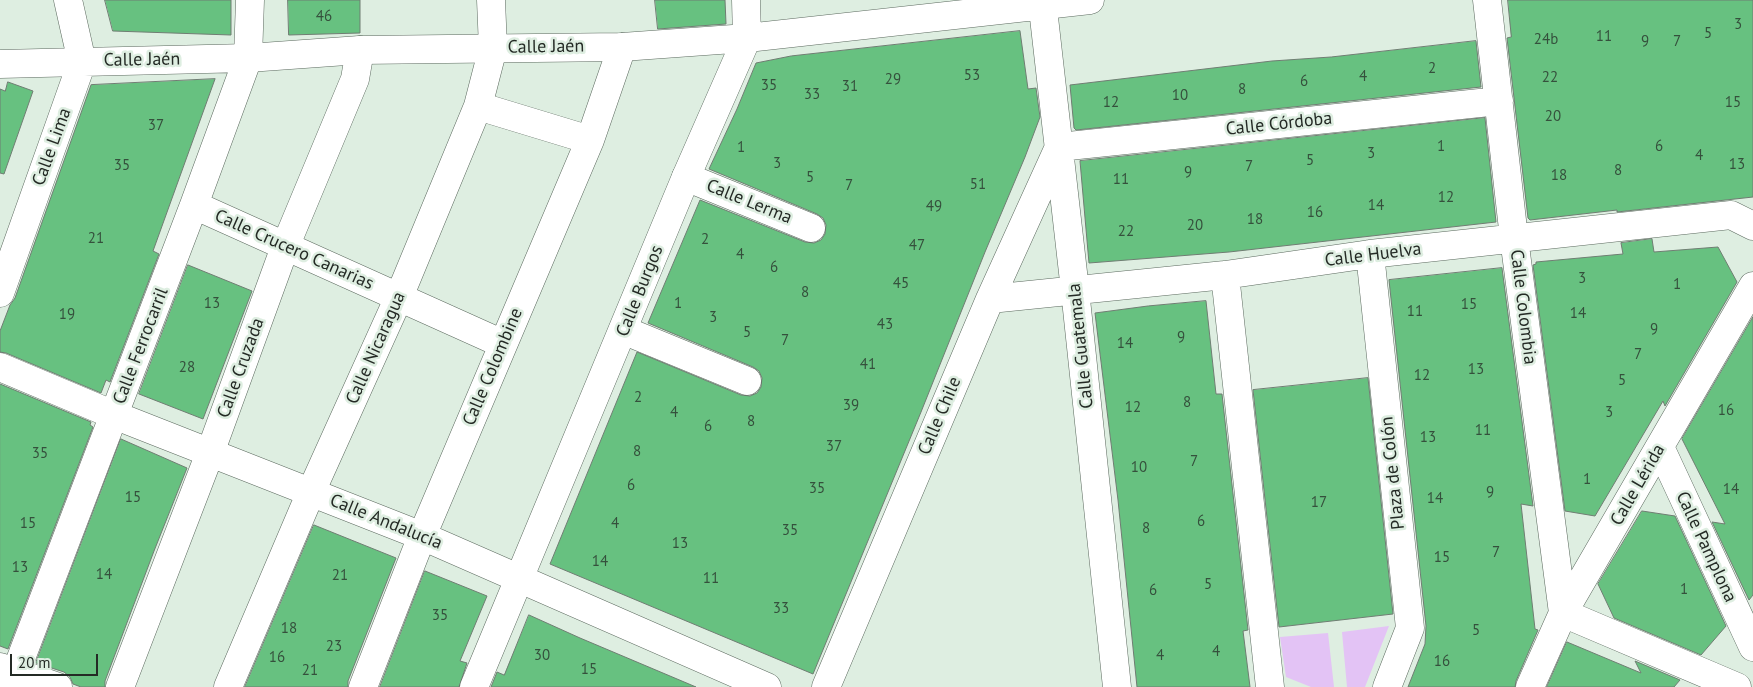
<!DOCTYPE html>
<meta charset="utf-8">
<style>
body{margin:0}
#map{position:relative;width:1753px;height:687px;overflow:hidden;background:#deeee1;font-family:"PT Sans",sans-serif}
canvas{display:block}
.scale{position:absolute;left:10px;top:654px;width:88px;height:22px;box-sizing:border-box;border:2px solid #242a25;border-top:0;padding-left:6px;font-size:15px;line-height:18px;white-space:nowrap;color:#242a25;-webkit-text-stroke:4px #deeee1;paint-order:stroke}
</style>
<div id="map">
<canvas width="1753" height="687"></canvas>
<div class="scale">20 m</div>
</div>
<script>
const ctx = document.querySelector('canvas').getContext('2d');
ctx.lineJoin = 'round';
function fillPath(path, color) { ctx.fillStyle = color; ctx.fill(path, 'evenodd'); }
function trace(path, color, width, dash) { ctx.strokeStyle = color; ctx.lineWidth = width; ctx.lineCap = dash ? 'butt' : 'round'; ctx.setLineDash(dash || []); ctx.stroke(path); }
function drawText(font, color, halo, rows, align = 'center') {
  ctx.font = font + ' "PT Sans",sans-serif'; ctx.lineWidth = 5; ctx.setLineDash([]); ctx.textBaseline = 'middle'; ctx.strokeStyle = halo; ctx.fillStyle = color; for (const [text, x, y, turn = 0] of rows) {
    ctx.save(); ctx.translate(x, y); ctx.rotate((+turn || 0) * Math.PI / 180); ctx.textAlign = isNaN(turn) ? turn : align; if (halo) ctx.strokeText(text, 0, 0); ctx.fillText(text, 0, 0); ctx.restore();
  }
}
fillPath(new Path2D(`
 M 1389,626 L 1365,687 L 1347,687 L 1342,632 Z
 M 1328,633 L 1334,687 L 1311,687 L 1286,677 L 1280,637 Z`), '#e3c3f5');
const building = new Path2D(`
 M 105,0 L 231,0 L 231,35 L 113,31 Z
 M 288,0 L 360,0 L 360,33 L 289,35 Z
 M 655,0 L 725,0 L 726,24 L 658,29 Z
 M 1508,0 L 1753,0 L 1753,197 L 1617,212 L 1617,210 L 1530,220 L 1528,218 L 1507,38 L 1511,37 Z
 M 1020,31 L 1028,89 L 1036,88 L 1040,117 L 1025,157 L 985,252 L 921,412 L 813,674 L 550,564 L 637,352 L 741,395 L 750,396 L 757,393 L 761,387 L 762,378 L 759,371 L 753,367 L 648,323 L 700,200 L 805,242 L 814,243 L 821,240 L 825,234 L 826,225 L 823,218 L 817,214 L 709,169 L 737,109 L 756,63 L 791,56 Z
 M 1476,41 L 1481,87 L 1076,130 L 1074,128 L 1070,85 L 1272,61 L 1331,57 Z
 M 215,79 L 153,251 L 159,254 L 110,382 L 106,380 L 101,393 L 6,353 L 0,352 L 0,331 L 10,305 L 15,298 L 91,85 Z
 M 8,82 L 33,91 L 4,174 L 0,173 L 0,89 L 5,91 Z
 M 1485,118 L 1496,222 L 1229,252 L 1089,263 L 1080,161 Z
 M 1652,239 L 1654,252 L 1718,247 L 1737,282 L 1665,406 L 1663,401 L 1595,516 L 1565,511 L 1533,265 L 1536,264 L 1536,262 L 1623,254 L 1621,243 Z
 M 188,265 L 252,291 L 203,419 L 139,394 Z
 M 1502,268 L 1533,506 L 1521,504 L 1535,629 L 1538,630 L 1516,681 L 1515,687 L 1408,687 L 1425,644 L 1426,626 L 1389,280 Z
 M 1206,301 L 1216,394 L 1222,394 L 1248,630 L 1243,631 L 1250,687 L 1137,687 L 1118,500 L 1095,313 L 1148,306 Z
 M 1753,317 L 1753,595 L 1749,600 L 1712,522 L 1725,524 L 1682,439 Z
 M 1368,378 L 1393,614 L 1279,627 L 1253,390 Z
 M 0,384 L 91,422 L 90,425 L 93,427 L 8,649 L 0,646 Z
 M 121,439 L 187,468 L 154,551 L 105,681 L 105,687 L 81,687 L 73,684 L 70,677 L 64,672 L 36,663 Z
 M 1642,511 L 1675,516 L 1726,626 L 1701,655 L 1614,618 L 1598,584 Z
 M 314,525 L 396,558 L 348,681 L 348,687 L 245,687 Z
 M 425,571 L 487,596 L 460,661 L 467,663 L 459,687 L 380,687 Z
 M 529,615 L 580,638 L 696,687 L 491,687 L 497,672 L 504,675 Z
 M 1567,642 L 1641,673 L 1635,661 L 1680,680 L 1674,687 L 1547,687 Z`);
fillPath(building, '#67c180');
trace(building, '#6f7d72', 1);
const street = new Path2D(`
 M 746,0 L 747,38 L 1090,0
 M 1042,0 L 1075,290 L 1117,687
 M 1487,0 L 1514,238 L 1563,613
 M 478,106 L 590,140
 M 1059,147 L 1499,101
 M 686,177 L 811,228
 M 194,205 L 503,344
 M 1370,254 L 1410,628 L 1387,687
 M 1225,275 L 1270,687
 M 0,293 L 82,62 L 248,58 L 194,205 L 10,687
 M 990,299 L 1225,275 L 1370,254 L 1731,215 L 1753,226
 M 623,330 L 747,381
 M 0,367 L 114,415 L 422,536 L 767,687
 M 1660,447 L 1753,647
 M 1563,613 L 1737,687
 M 0,667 L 58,687
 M 120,687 L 210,453 L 285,247 L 355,79 L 360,50
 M 228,687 L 311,492 L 399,297 L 478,106 L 493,48 L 491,0
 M 363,687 L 422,536 L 590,140 L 622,47
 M 826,687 L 990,299 L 1059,147
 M 1530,687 L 1563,613 L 1753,286`);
const secondary = new Path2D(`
 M 250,0 L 248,58 L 360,50 L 622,47 L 747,38 L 686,177 L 474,687
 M 0,64 L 82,62 L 68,0`);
trace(street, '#5c6a5f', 29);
trace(secondary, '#5c6a5f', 29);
trace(street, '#fff', 28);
trace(secondary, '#fff', 28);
drawText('15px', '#35503c', null, [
 ["46",324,17],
 ["3",1738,25],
 ["5",1708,34],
 ["11",1604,37],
 ["24b",1546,40],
 ["9",1645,42],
 ["7",1677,42],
 ["2",1432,69],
 ["53",972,76],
 ["4",1363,77],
 ["22",1550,78],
 ["29",893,80],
 ["6",1304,82],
 ["35",769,86],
 ["31",850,87],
 ["8",1242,90],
 ["33",812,95],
 ["10",1180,96],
 ["12",1111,103],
 ["15",1733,103],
 ["20",1553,117],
 ["37",156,126],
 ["1",1441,147],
 ["6",1659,147],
 ["1",741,148],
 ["3",1371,154],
 ["4",1699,156],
 ["5",1310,161],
 ["3",777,164],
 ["13",1737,165],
 ["35",122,166],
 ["7",1249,167],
 ["8",1618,171],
 ["9",1188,173],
 ["18",1559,176],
 ["5",810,178],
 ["11",1121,180],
 ["51",978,185],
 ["7",849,186],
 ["12",1446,198],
 ["14",1376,206],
 ["49",934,207],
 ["16",1315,213],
 ["18",1255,220],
 ["20",1195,226],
 ["22",1126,232],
 ["21",96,239],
 ["2",705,240],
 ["47",917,246],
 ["4",740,255],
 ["6",774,268],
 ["3",1582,279],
 ["45",901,284],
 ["1",1677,285],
 ["8",805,293],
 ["13",212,304],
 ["1",678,304],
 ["15",1469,305],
 ["11",1415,312],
 ["14",1578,314],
 ["19",67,315],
 ["3",713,318],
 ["43",885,325],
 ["9",1654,330],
 ["5",747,333],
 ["9",1181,338],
 ["7",785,341],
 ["14",1125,344],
 ["7",1638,355],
 ["41",868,365],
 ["28",187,368],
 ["13",1476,370],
 ["12",1422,376],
 ["5",1622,381],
 ["2",638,398],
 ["8",1187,403],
 ["39",851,406],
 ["12",1133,408],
 ["16",1726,411],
 ["4",674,413],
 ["3",1609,413],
 ["8",751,422],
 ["6",708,427],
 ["11",1483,431],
 ["13",1428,438],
 ["37",834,447],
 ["8",637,452],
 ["35",40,454],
 ["7",1194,462],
 ["10",1139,468],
 ["1",1587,480],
 ["6",631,486],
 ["35",817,489],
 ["14",1731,490],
 ["9",1490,493],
 ["15",133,498],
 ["14",1435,499],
 ["17",1319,503],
 ["6",1201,522],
 ["15",28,524],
 ["4",615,524],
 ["8",1146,529],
 ["35",790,531],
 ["13",680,544],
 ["7",1496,553],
 ["15",1442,558],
 ["14",600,562],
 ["13",20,568],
 ["14",104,575],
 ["21",340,576],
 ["11",711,579],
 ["5",1208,585],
 ["1",1684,590],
 ["6",1153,591],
 ["33",781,609],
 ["35",440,616],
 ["18",289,629],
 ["5",1476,631],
 ["23",334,647],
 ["4",1216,652],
 ["30",542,656],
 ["4",1160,656],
 ["16",277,658],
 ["16",1442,662],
 ["15",589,670],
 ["21",310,671]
]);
drawText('18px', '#242a25', '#deeee1', [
 ["Calle Jaén",546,47,-1],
 ["Calle Jaén",142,60,-1],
 ["Calle Córdoba",1279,124,-6],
 ["Calle Lima",52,147,-70],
 ["Calle Lerma",749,202,22],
 ["Calle Crucero Canarias",294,250,24],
 ["Calle Huelva",1373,255,-7],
 ["Calle Burgos",640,291,-68],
 ["Calle Colombia",1523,307,83],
 ["Calle Ferrocarril",141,346,-69],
 ["Calle Guatemala",1081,346,-96],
 ["Calle Nicaragua",376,348,-66],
 ["Calle Colombine",493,367,-67],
 ["Calle Cruzada",241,368,-70],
 ["Calle Chile",940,416,-67],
 ["Plaza de Colón",1393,473,-96],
 ["Calle Lérida",1638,485,-60],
 ["Calle Andalucía",386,522,22],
 ["Calle Pamplona",1706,547,65]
]);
</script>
